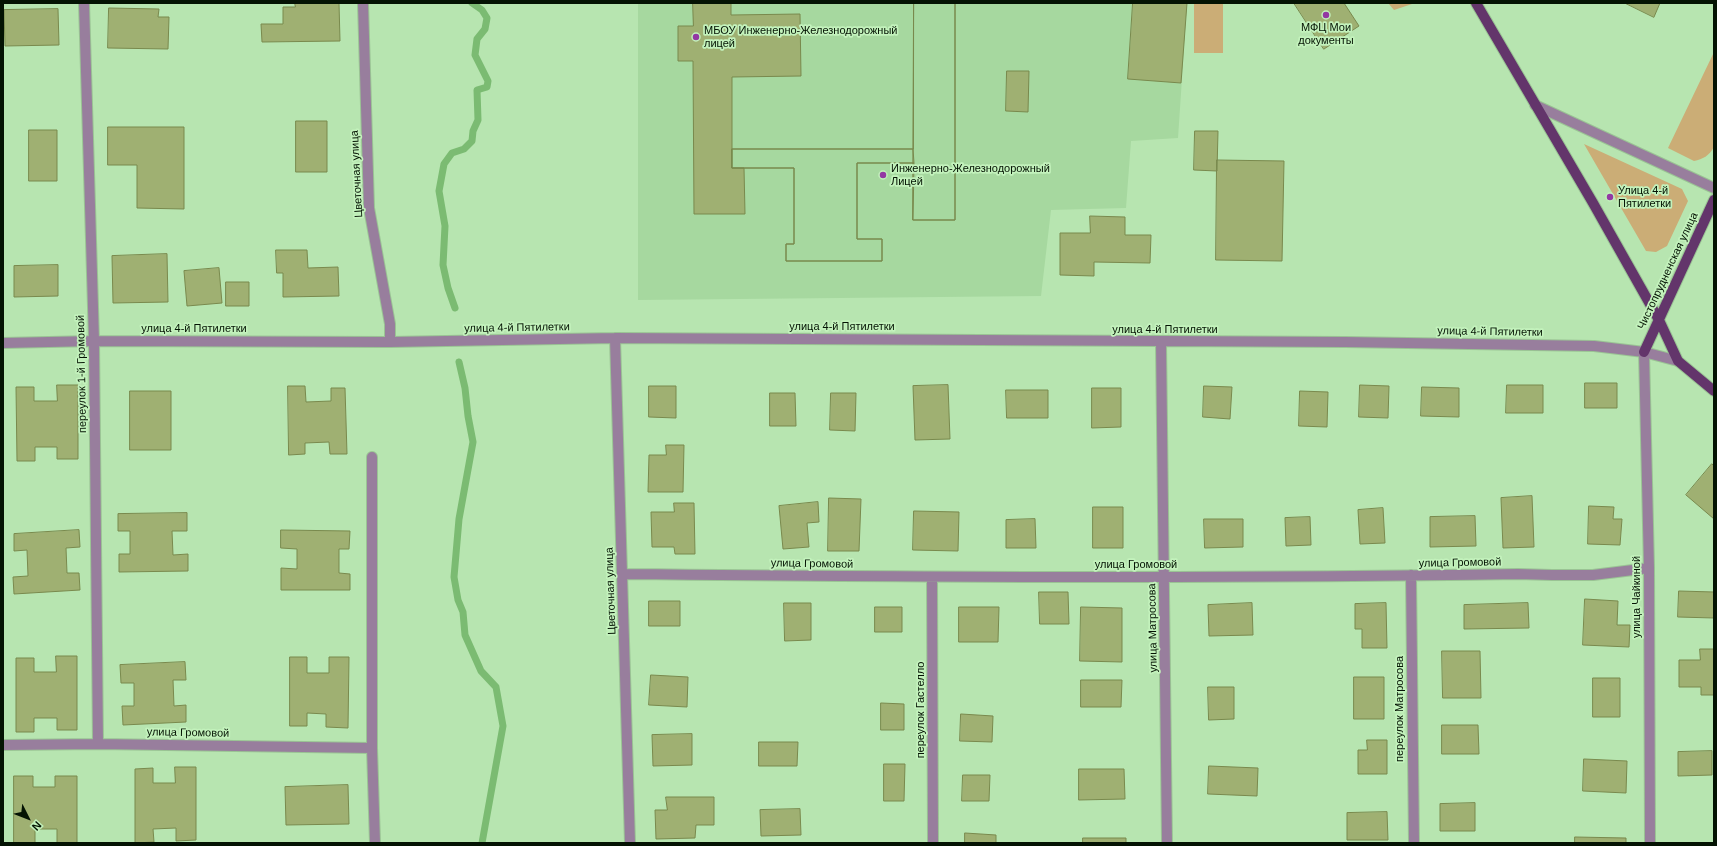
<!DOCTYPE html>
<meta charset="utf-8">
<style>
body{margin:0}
#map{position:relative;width:1717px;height:846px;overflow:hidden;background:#b7e5b0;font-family:Arial,sans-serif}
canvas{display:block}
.frame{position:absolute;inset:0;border:4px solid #041303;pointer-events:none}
.north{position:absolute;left:8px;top:798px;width:40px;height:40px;-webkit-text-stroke:3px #c3f2bc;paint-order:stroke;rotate:132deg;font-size:11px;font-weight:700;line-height:16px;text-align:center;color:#041303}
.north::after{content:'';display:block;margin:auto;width:14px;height:18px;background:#041303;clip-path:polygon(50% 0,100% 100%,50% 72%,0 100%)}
</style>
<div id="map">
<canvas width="1717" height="846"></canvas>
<div class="frame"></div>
<div class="north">N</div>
</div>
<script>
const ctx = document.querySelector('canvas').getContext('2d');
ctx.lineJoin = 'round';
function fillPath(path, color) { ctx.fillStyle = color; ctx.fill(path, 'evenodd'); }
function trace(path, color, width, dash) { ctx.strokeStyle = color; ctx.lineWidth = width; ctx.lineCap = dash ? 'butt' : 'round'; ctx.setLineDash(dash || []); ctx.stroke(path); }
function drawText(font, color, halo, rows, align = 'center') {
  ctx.font = font + ' Arial,sans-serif'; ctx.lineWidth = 3.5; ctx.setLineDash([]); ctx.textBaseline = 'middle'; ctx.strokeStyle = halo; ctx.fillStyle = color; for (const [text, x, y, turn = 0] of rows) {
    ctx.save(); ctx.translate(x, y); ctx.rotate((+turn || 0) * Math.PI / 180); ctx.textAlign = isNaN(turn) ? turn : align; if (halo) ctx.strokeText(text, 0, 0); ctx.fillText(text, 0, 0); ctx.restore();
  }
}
fillPath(new Path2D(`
 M 638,3 L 1187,3 L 1178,138 L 1131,141 L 1126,208 L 1051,210 L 1041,296 L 638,300 Z`), '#a6d89f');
fillPath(new Path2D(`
 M 1194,3 L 1223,3 L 1223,53 L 1194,53 Z
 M 1388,3 L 1415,3 L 1394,10 Z
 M 1714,52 L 1714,147 C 1709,156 1703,159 1694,161 L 1668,148 Z
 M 1584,144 L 1682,189 L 1688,201 L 1667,246 L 1656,252 L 1646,251 Z`), '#cbad76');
trace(new Path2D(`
 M 455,308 L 448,288 L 443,265 L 445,226 L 439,191 L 444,164 L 452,153 L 464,149 L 472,141 L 473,131 L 478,120 L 477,90 L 487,87 L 488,81 L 475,55 L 477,39 L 485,29 L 487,18 L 482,10 L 472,3
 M 459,362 L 465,388 L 468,416 L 473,442 L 459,519 L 454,577 L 458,600 L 463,612 L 465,635 L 481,671 L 496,687 L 503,726 L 482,843`), '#7bbb72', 7);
const building = new Path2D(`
 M 295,3 L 339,3 L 340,41 L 262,42 L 261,24 L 283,24 L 283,7 L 295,7 Z
 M 693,3 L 731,3 L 731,15 L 800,14 L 801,76 L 732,77 L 732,168 L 744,168 L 745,214 L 694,214 L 693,61 L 678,61 L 678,26 L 693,26 Z
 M 914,3 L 955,3 L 955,220 L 913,220 L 914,163 L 857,163 L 857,239 L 882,239 L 882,261 L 786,261 L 786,244 L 794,244 L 794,168 L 732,168 L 732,149 L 913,149 Z
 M 914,3 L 955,3 L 955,220 L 913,220 Z
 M 1133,3 L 1187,3 L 1181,83 L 1128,79 Z
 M 1294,3 L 1344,3 L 1359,26 L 1324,49 Z
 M 1625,3 L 1660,3 L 1654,17 Z
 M 109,8 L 159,9 L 158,17 L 169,17 L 168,49 L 108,48 Z
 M 58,9 L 59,45 L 5,46 L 4,10 Z
 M 1007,71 L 1029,71 L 1028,112 L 1006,111 Z
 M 296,121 L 327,121 L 327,172 L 296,172 Z
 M 108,127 L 184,127 L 184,209 L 137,208 L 137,165 L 108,165 Z
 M 29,130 L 57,130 L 57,181 L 29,181 Z
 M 1195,131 L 1218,131 L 1217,171 L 1194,170 Z
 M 732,149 L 913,149 L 914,163 L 857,163 L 857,239 L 882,239 L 882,261 L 786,261 L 786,244 L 794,244 L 794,168 L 732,168 Z
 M 1217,160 L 1284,161 L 1282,261 L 1216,260 Z
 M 1090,216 L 1125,217 L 1125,235 L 1151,235 L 1150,263 L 1094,262 L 1094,276 L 1060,275 L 1060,233 L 1090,233 Z
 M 276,250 L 307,250 L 308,268 L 338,267 L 339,296 L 283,297 L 283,273 L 277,273 Z
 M 167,254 L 168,302 L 113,303 L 112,256 Z
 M 58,265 L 58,296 L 14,297 L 14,266 Z
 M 219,268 L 222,303 L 187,306 L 184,271 Z
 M 226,282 L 249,282 L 249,306 L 226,306 Z
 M 1585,383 L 1617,383 L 1617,408 L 1585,408 Z
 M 57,385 L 78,385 L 78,459 L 57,459 L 57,447 L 35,447 L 35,461 L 17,461 L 16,387 L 34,387 L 34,401 L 57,401 Z
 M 948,385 L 950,439 L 915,440 L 913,386 Z
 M 1360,385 L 1389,386 L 1388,418 L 1359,417 Z
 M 1507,385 L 1543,385 L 1543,413 L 1506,413 Z
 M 288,386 L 305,386 L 306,402 L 331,401 L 331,388 L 345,388 L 347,454 L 330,454 L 329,442 L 305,443 L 305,454 L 289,455 Z
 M 649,386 L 676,386 L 676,418 L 649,417 Z
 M 1204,386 L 1232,387 L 1230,419 L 1203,417 Z
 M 1422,387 L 1459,388 L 1459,417 L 1421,416 Z
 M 1092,388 L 1121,388 L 1121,427 L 1092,428 Z
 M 1006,390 L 1048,390 L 1048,418 L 1007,418 Z
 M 130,391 L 171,391 L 171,450 L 130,450 Z
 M 1300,391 L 1328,392 L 1327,427 L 1299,426 Z
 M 770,393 L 795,393 L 796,426 L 770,426 Z
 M 831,393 L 856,393 L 855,431 L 830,430 Z
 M 666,445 L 684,445 L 683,492 L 648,492 L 649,455 L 666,455 Z
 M 1712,464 L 1714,466 L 1714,519 L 1686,495 Z
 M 1532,496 L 1534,547 L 1503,548 L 1501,498 Z
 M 829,498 L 861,499 L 859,551 L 828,551 Z
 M 818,502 L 819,522 L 807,523 L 809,547 L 783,549 L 779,506 Z
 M 674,503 L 694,503 L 695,554 L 675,554 L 674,547 L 652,547 L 651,512 L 674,512 Z
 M 1589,506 L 1614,507 L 1613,519 L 1622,519 L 1620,545 L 1588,544 Z
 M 1093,507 L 1123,507 L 1123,548 L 1093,548 Z
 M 1383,508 L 1385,543 L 1360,544 L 1358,510 Z
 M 914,511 L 959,512 L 958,551 L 913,550 Z
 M 187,513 L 187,531 L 172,531 L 173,555 L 188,554 L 188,571 L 119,572 L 119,554 L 130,554 L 130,531 L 118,531 L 118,514 Z
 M 1475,516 L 1476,546 L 1430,547 L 1430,517 Z
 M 1310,517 L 1311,545 L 1286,546 L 1285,518 Z
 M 1035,519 L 1036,548 L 1006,548 L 1006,520 Z
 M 1204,519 L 1243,519 L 1243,547 L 1205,548 Z
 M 79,530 L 80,547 L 66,548 L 67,573 L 79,573 L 80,590 L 14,594 L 13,577 L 28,576 L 27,550 L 14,551 L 14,534 Z
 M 281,530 L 350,531 L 349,549 L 339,549 L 339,573 L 350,574 L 350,590 L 281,590 L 281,568 L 297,569 L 297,549 L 281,548 Z
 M 1679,591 L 1714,592 L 1714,618 L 1678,617 Z
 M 1039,592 L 1068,592 L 1069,624 L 1040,624 Z
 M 1585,599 L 1618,601 L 1617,625 L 1630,625 L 1629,647 L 1583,645 Z
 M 649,601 L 680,601 L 680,626 L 649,626 Z
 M 784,603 L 811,603 L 811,640 L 785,641 Z
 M 1252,603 L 1253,635 L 1209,636 L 1208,605 Z
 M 1386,603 L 1387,648 L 1362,648 L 1362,629 L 1355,629 L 1355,604 Z
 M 1528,603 L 1529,628 L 1464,629 L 1464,605 Z
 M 875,607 L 902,607 L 902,632 L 875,632 Z
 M 959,607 L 999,607 L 998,642 L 959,642 Z
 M 1081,607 L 1122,608 L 1122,662 L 1080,661 Z
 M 1700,649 L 1714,649 L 1714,695 L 1701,695 L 1701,687 L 1679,687 L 1679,660 L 1700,660 Z
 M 1442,651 L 1480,651 L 1481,698 L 1443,698 Z
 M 56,656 L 77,656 L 77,730 L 57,730 L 57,718 L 34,718 L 34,732 L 16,732 L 16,658 L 34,658 L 34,672 L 56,672 Z
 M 290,657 L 307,657 L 307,673 L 329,673 L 329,657 L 349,657 L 348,728 L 326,727 L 326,714 L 307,713 L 307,726 L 290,726 Z
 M 185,662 L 186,680 L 173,680 L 174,706 L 186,705 L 186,722 L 123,725 L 122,706 L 134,706 L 134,683 L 121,683 L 120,665 Z
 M 651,675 L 688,677 L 687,707 L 649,705 Z
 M 1354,677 L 1384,677 L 1384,719 L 1354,719 Z
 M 1593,678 L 1620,678 L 1620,717 L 1593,717 Z
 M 1081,680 L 1122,680 L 1121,707 L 1081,707 Z
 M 1208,687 L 1234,687 L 1234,719 L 1209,720 Z
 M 881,703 L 904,704 L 904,730 L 881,730 Z
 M 961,714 L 993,716 L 992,742 L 960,741 Z
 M 1442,725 L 1478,725 L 1479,754 L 1442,754 Z
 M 692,734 L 692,765 L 653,766 L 652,735 Z
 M 1367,740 L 1387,740 L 1387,774 L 1358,774 L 1358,750 L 1367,750 Z
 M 759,742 L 798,742 L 797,766 L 759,766 Z
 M 1712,751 L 1712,775 L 1678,776 L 1678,752 Z
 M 1584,759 L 1627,761 L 1626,793 L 1583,791 Z
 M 884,764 L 905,764 L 904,801 L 884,801 Z
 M 1209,766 L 1258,768 L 1257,796 L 1208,794 Z
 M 175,767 L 196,767 L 196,840 L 176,841 L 176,828 L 153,829 L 154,842 L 135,843 L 135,769 L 153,768 L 153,783 L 175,783 Z
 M 1079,769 L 1124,769 L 1125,799 L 1079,800 Z
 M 963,775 L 990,775 L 989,801 L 962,801 Z
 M 14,776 L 33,776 L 33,787 L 55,787 L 55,776 L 77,776 L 77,843 L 57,843 L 57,829 L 35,829 L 35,843 L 14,843 Z
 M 348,785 L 349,824 L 286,825 L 285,787 Z
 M 666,797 L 714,797 L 714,825 L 696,825 L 695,838 L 656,839 L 655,810 L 667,810 Z
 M 1475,803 L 1475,831 L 1440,831 L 1440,804 Z
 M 800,809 L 801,835 L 761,836 L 760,810 Z
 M 1387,812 L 1388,840 L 1347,840 L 1347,813 Z
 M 965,833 L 996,835 L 996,843 L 965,843 Z
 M 1575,837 L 1626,838 L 1626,843 L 1575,843 Z
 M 1083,838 L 1126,838 L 1126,843 L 1083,843 Z`);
fillPath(building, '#9fb072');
trace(building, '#79894d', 1);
const minor = new Path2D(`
 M 84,3 L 94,341 L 98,744
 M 363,3 L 369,208 L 390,324 L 390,342
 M 1535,105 L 1714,188
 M 615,338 L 630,843
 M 1161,342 L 1167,843
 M 3,343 L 94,341 L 390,342 L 615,338 L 1345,342 L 1594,346 L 1644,352 L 1678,361
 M 1644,352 L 1649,568 L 1650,843
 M 372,457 L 372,748 L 375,843
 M 623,574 C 921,577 1220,579 1518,574 L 1552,575 L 1593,575 L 1649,568
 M 1411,575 L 1414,843
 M 932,577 L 933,843
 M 3,745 L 98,744 L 372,748`);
const major = new Path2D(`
 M 1476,3 L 1593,203 L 1659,320 L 1678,361 L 1714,391
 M 1644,352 L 1714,200`);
trace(minor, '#9ac394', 12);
trace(major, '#9ac394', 12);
trace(minor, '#987e9d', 10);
trace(major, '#63356b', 10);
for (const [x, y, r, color] of [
 [1326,15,4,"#9338a3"],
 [696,37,4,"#9338a3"],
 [883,175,4,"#9338a3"],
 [1610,197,4,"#9338a3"]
]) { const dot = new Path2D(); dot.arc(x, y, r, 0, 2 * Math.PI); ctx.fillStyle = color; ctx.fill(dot); trace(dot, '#c3f2bc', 1.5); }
drawText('11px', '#041303', '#c3f2bc', [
 ["МФЦ Мои",1326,28,"center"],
 ["документы",1326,41,"center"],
 ["МБОУ Инженерно-Железнодорожный",704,31],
 ["лицей",704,44],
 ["Инженерно-Железнодорожный",891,169],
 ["Лицей",891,182],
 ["Улица 4-й",1618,191],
 ["Пятилетки",1618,204]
], 'left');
drawText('11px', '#041303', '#c3f2bc', [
 ["Цветочная улица",357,174,-93],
 ["Чистопрудненская улица",1668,271,-65],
 ["улица 4-й Пятилетки",842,327],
 ["улица 4-й Пятилетки",517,328,-1],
 ["улица 4-й Пятилетки",194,329],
 ["улица 4-й Пятилетки",1165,330],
 ["улица 4-й Пятилетки",1490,332,1],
 ["переулок 1-й Громовой",82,374,-91],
 ["улица Громовой",1460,563,-1],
 ["улица Громовой",812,564,1],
 ["улица Громовой",1136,565],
 ["Цветочная улица",611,591,-92],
 ["улица Чайкиной",1637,597,-90],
 ["улица Матросова",1153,628,-91],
 ["переулок Матросова",1400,709,-90],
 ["переулок Гастелло",921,710,-90],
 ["улица Громовой",188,733,1]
]);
</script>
